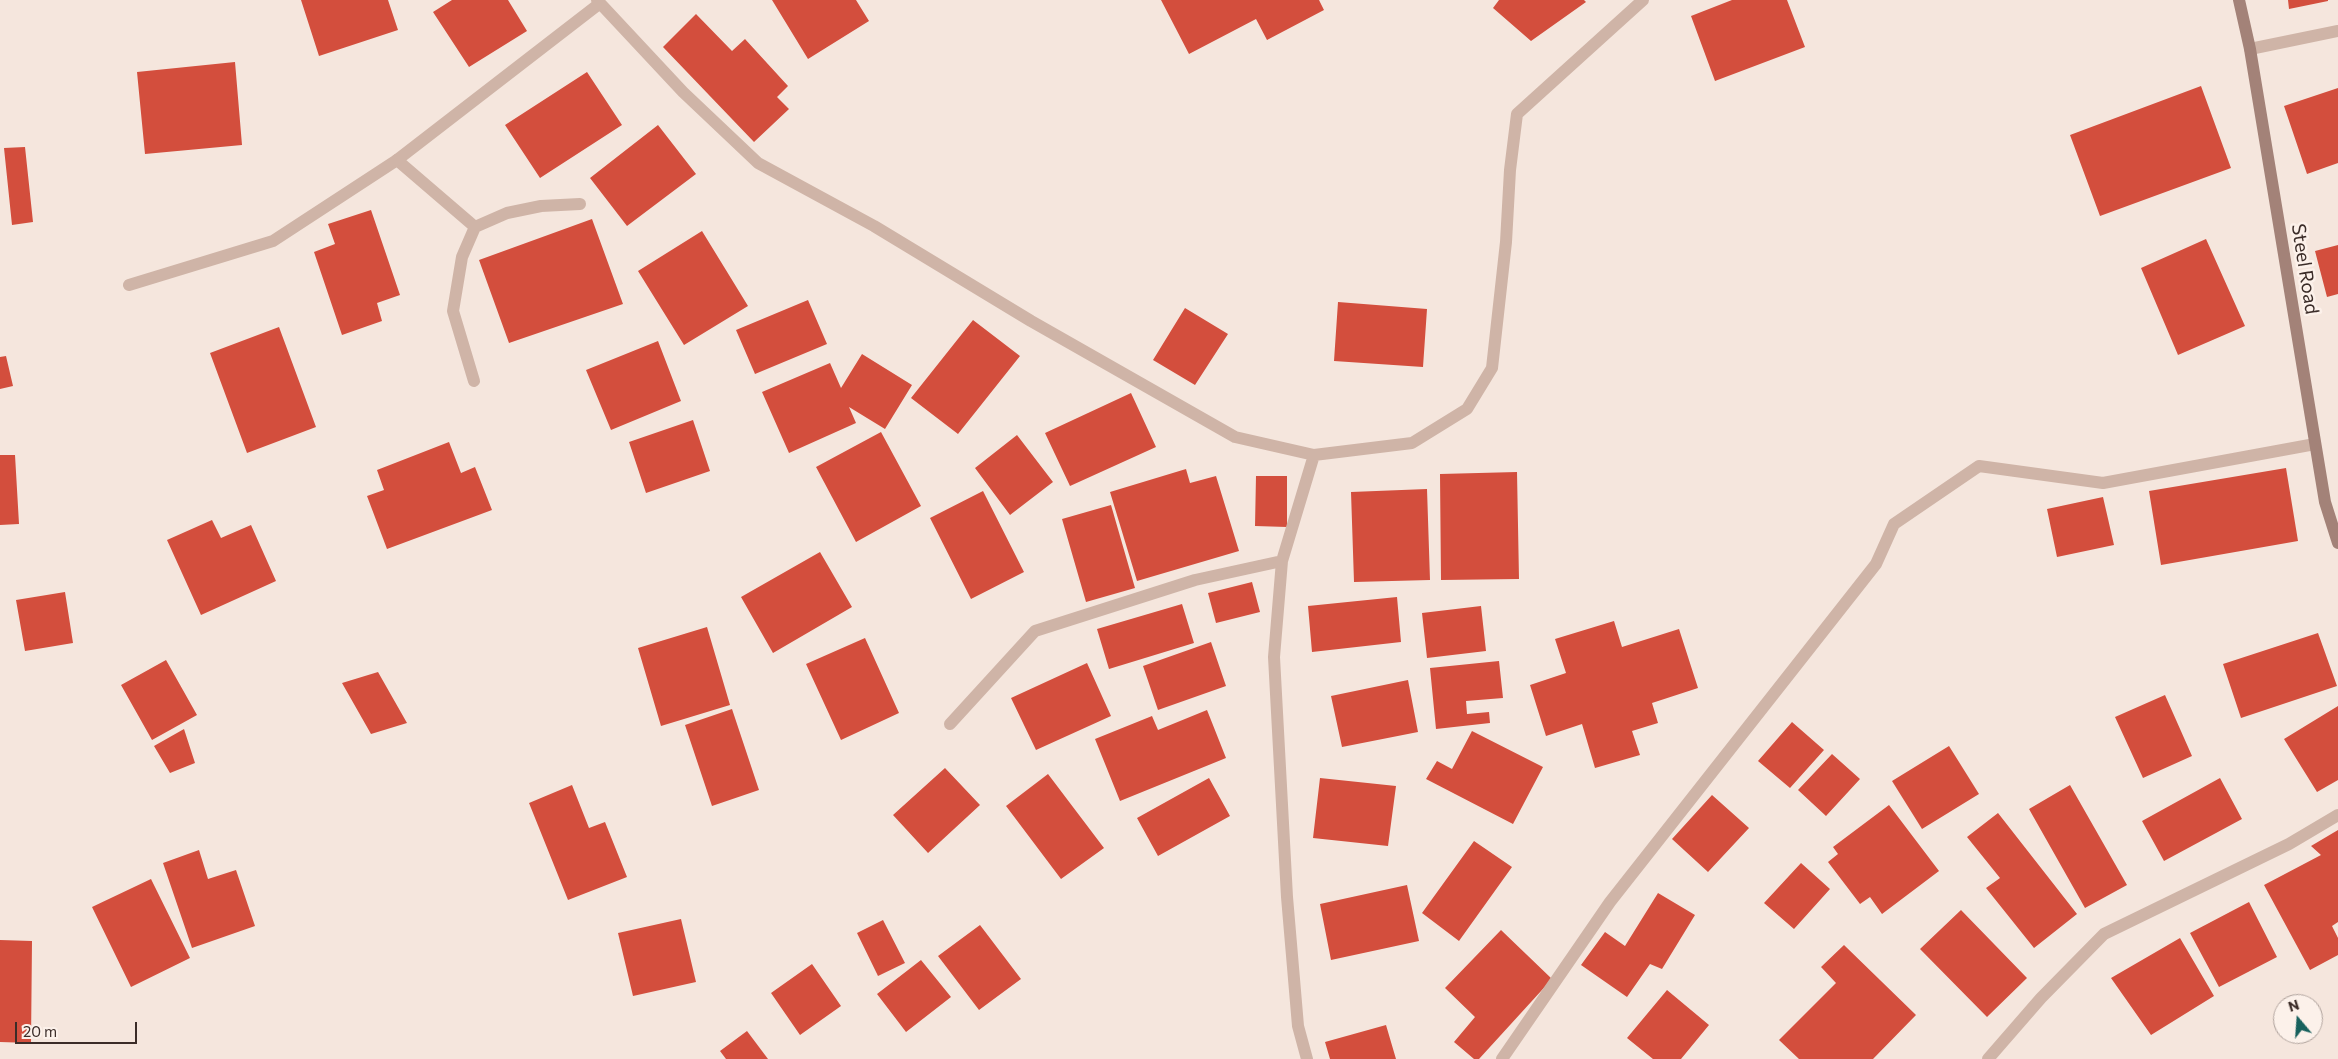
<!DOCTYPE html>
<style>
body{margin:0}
#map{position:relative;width:2338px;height:1059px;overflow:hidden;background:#f5e6dd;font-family:Commissioner,sans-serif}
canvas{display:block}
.north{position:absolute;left:2273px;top:994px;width:50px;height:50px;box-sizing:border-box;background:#fcf1ea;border:1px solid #afa29c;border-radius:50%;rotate:342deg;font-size:14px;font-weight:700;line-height:20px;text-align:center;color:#3b2c28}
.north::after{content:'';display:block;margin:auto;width:18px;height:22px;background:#18615d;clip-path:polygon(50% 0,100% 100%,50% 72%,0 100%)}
.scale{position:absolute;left:15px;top:1022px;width:122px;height:22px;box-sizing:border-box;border:2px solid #3b2c28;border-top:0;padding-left:6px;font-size:15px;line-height:18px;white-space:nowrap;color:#3b2c28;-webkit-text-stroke:4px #fcf1ea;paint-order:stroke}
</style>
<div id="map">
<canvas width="2338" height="1059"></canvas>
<div class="north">N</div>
<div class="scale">20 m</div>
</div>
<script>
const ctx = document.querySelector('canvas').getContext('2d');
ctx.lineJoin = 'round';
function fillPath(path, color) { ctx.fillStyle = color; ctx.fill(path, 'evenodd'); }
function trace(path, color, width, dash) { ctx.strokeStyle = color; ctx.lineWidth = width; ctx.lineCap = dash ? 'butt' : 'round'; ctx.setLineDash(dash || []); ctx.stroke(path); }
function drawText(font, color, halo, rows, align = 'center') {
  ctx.font = font + ' Commissioner,sans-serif'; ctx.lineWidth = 5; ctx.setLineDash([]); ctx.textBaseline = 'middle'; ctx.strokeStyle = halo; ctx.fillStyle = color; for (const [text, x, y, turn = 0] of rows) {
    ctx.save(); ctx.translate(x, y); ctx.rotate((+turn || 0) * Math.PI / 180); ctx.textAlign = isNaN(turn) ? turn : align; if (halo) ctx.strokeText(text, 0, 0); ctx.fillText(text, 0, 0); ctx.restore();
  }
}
fillPath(new Path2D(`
 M 301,0 L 388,0 L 398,30 L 319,56 Z
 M 452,0 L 508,0 L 527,31 L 469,67 L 433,12 Z
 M 772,0 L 856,0 L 869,21 L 808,59 Z
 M 1161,0 L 1319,0 L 1324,10 L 1267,40 L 1256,19 L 1189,54 Z
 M 1499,0 L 1584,0 L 1586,2 L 1531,41 L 1493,8 Z
 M 1732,0 L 1787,0 L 1805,47 L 1715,81 L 1691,16 Z
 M 2288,0 L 2328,0 L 2328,1 L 2289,9 Z
 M 696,14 L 732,51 L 745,39 L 788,86 L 777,97 L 789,109 L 754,142 L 663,47 Z
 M 235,62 L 242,145 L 145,154 L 137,72 Z
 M 587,72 L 622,125 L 540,178 L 505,125 Z
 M 2201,86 L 2231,168 L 2100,216 L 2070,135 Z
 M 2338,88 L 2338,163 L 2307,174 L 2284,106 Z
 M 658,125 L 696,174 L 627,226 L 590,178 Z
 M 25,147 L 33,222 L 12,225 L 4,148 Z
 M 371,210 L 400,295 L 377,303 L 382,321 L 342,335 L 314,252 L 335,244 L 328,224 Z
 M 592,219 L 623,304 L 509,343 L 479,260 Z
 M 702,231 L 748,306 L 684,345 L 638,271 Z
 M 2206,239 L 2245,326 L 2178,355 L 2141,268 Z
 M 2338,245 L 2338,294 L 2327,297 L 2315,251 Z
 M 808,300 L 827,344 L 755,374 L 736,330 Z
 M 1338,302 L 1427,309 L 1423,367 L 1334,361 Z
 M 1185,308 L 1228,334 L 1195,385 L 1153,360 Z
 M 973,320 L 1020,356 L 958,434 L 911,398 Z
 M 279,327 L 316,427 L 247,453 L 210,353 Z
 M 658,341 L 681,401 L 611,430 L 586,370 Z
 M 862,354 L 912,385 L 885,429 L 849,407 L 856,423 L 789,453 L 762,392 L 830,363 L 841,388 Z
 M 6,356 L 13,386 L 0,389 L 0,357 Z
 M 1131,393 L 1156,447 L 1070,486 L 1045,433 Z
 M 693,420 L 710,471 L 646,493 L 629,442 Z
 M 881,432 L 921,506 L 856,542 L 816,467 Z
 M 1017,435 L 1053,482 L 1010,515 L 975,468 Z
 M 449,442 L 461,473 L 475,467 L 492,510 L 387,549 L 367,496 L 384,490 L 377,470 Z
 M 0,455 L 15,455 L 19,524 L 0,525 Z
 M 2286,468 L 2298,541 L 2161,565 L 2149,491 Z
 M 1186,469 L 1190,483 L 1216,476 L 1239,551 L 1137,581 L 1110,492 Z
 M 1517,472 L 1519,579 L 1441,580 L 1440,474 Z
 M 1256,476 L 1287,476 L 1287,527 L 1255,526 Z
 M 1427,489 L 1430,580 L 1354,582 L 1351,492 Z
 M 983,491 L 1024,572 L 971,599 L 930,518 Z
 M 2103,497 L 2114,545 L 2057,557 L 2047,509 Z
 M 1111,505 L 1135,588 L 1086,602 L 1062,519 Z
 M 212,520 L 221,538 L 251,525 L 276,581 L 201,615 L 167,540 Z
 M 820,552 L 852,607 L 773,653 L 741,597 Z
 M 1252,582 L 1260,612 L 1216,623 L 1208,593 Z
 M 65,592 L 73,643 L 25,651 L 16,600 Z
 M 1397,597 L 1401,642 L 1312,652 L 1308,606 Z
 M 1182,604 L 1194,643 L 1109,669 L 1097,629 Z
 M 1481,606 L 1486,651 L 1427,658 L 1422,613 Z
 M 1614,621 L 1622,647 L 1679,629 L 1698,688 L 1652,703 L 1658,723 L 1632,731 L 1640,755 L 1595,768 L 1582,724 L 1546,736 L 1530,685 L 1566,673 L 1555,639 Z
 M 707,627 L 730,705 L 661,726 L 638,648 Z
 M 2318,633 L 2337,686 L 2241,718 L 2223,664 Z
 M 865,638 L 899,713 L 841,740 L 806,664 Z
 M 1211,642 L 1226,686 L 1158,710 L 1143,666 Z
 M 166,660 L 197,715 L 152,740 L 121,685 Z
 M 1499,661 L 1503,698 L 1466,701 L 1467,714 L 1489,712 L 1490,723 L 1436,729 L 1430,668 Z
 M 1087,663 L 1111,716 L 1036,750 L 1011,698 Z
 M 378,672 L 407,723 L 371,734 L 342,683 Z
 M 1408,680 L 1418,732 L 1342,747 L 1331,696 Z
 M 2165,695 L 2192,756 L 2143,778 L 2115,717 Z
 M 2338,706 L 2338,780 L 2317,792 L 2284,739 Z
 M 732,709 L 759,790 L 712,806 L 685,725 Z
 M 1207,710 L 1226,758 L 1120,801 L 1095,739 L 1152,716 L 1158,730 Z
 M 1792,722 L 1824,750 L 1790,788 L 1758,761 Z
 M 184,729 L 195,763 L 170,773 L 154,746 Z
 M 1472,731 L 1543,767 L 1513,824 L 1426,779 L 1437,761 L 1452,769 Z
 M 1949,746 L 1979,794 L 1922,829 L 1892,781 Z
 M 1832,754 L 1860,779 L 1826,816 L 1798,790 Z
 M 945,768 L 980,805 L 928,853 L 893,815 Z
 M 1048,774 L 1104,848 L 1061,879 L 1006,806 Z
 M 1209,778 L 1230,816 L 1158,856 L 1137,818 Z
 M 1320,778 L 1396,786 L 1388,846 L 1313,838 Z
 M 2220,778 L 2242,819 L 2164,861 L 2142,821 Z
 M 572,785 L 589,828 L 605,822 L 627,877 L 568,900 L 529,803 Z
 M 2070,785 L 2127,885 L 2085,908 L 2029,809 Z
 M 1712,795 L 1749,828 L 1708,872 L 1672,839 Z
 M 1889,805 L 1939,871 L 1882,914 L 1870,897 L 1860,904 L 1828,862 L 1838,854 L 1833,847 Z
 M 1998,813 L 2077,914 L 2034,948 L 1986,888 L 2000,878 L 1967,837 Z
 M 2338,830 L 2338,922 L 2332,926 L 2338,938 L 2338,955 L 2310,970 L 2264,885 L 2321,855 L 2311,846 Z
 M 1474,841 L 1512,867 L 1459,941 L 1422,913 Z
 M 199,850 L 208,879 L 236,870 L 255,926 L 192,948 L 163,863 Z
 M 1801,863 L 1830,889 L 1794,929 L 1764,903 Z
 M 151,879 L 190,958 L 131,987 L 92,907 Z
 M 1407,885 L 1419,941 L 1331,960 L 1320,904 Z
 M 1658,893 L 1695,915 L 1662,969 L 1650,964 L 1627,997 L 1581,965 L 1605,932 L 1625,946 Z
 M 2249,902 L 2277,957 L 2219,987 L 2190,933 Z
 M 1961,910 L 2027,978 L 1987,1017 L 1920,949 Z
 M 681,919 L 696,982 L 633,996 L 618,933 Z
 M 883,920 L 905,963 L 878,976 L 857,933 Z
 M 980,925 L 1021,979 L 979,1010 L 938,956 Z
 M 1501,930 L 1552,979 L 1479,1059 L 1474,1059 L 1454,1042 L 1475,1017 L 1445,988 Z
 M 2180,938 L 2214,996 L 2151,1035 L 2111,978 Z
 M 0,940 L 32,941 L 31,1043 L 0,1042 Z
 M 1844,945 L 1916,1015 L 1873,1059 L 1799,1059 L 1779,1040 L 1836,983 L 1821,967 Z
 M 921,960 L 951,997 L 906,1032 L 877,994 Z
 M 812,964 L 841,1006 L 800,1035 L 771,993 Z
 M 1667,990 L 1709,1025 L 1681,1059 L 1653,1059 L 1627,1038 Z
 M 1386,1025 L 1396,1059 L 1330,1059 L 1325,1042 Z
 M 747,1031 L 768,1059 L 726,1059 L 720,1051 Z`), '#d34e3d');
trace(new Path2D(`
 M 397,160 L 475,227 L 462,257 L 453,311 L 474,381
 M 475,227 L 507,213 L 541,206 L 580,204`), '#cfb4a7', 12);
trace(new Path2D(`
 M 597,0 L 683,92 L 758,163 L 874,226 L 1031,321 L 1235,437 L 1314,455 L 1412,443 L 1467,409 L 1492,368 L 1506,242 L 1510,170 L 1517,114 L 1643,0
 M 2250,49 L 2338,31
 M 129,285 L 273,241 L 397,160 L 599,4
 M 950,724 L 1035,631 L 1195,580 L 1282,561
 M 1307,1059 L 1298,1026 L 1287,897 L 1274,657 L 1282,561 L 1314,455
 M 1502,1059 L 1610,902 L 1876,564 L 1894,524 L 1979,466 L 2103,483 L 2315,444
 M 1988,1059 L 2041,998 L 2104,934 L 2289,844 L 2338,815`), '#cfb4a7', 12);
trace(new Path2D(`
 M 2239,0 L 2250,49 L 2325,502 L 2338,543`), '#a38278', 12);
drawText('19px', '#3b2c28', '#fcf1ea', [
 ["Steel Road",2305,269,81]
]);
</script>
